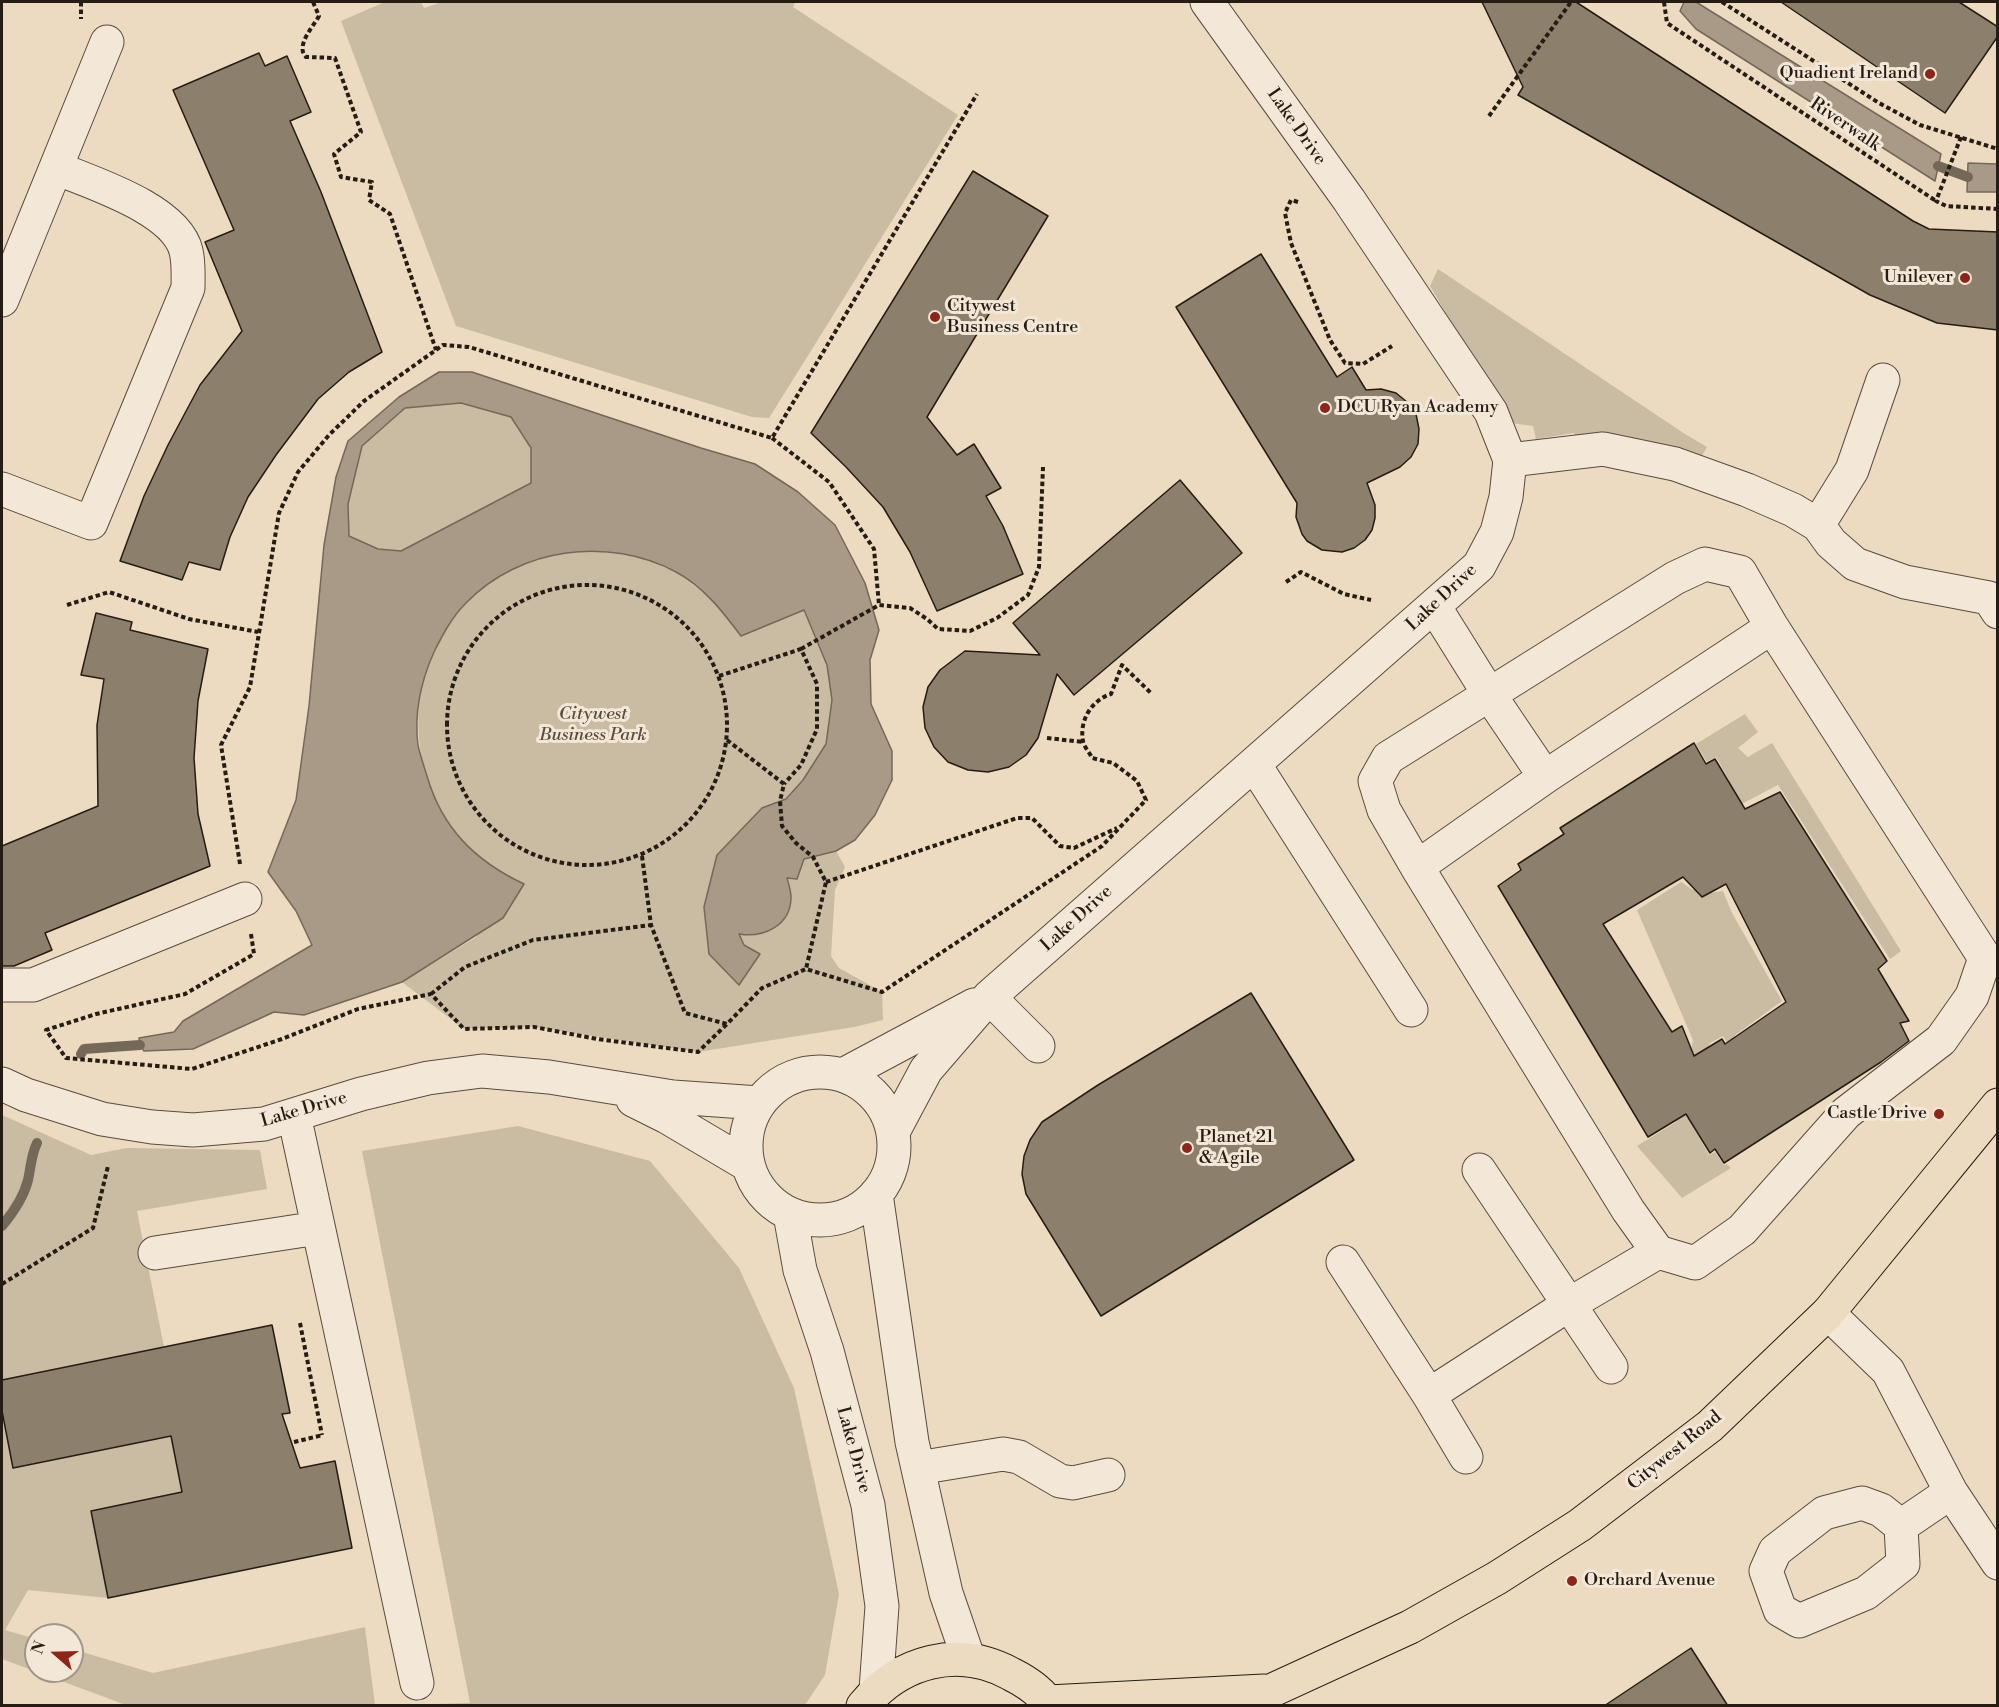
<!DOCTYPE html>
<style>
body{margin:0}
#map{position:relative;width:1999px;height:1707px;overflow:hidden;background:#ecdbc1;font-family:"Libre Bodoni",serif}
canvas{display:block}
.frame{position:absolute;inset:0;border:3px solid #251d13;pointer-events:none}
.north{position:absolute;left:24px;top:1623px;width:60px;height:60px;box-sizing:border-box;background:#f3e8d7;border:2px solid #a19789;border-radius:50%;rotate:290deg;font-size:16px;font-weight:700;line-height:24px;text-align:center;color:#251d13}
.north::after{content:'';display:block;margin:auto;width:21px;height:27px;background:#8f2418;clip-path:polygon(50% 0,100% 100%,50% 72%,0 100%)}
</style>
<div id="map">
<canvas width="1999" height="1707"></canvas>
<div class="frame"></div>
<div class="north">N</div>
</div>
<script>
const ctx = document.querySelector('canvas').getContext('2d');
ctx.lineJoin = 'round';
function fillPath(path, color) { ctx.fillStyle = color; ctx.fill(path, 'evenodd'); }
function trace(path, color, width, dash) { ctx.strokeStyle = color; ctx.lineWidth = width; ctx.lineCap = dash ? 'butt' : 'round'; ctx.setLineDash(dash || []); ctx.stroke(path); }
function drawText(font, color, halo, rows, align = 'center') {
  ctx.font = font + ' "Libre Bodoni",serif'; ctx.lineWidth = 6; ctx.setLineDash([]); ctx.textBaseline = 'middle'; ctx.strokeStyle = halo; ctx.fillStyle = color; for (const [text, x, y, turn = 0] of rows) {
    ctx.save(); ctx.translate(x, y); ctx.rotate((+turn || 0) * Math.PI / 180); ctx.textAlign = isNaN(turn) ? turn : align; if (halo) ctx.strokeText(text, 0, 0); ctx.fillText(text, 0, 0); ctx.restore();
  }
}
fillPath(new Path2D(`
 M 385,2 L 421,2 L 424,8 L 442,2 L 795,2 L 793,7 L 958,115 L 769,418 L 752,417 L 456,326 L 341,21 Z
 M 1438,269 L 1685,434 L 1707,447 L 1700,459 L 1576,445 L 1574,433 L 1536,439 L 1533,426 L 1511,423 L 1430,286 Z
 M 461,403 L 511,417 L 531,448 L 531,483 L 401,551 L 378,549 L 349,536 L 348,504 L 362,446 L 405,408 Z
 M 582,550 L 638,556 L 678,573 L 716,603 L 741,636 L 803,610 L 827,665 L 832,700 L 826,744 L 803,780 L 786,799 L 762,808 L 709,954 L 739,984 L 744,945 L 738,933 L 791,891 L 787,878 L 797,879 L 803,859 L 836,851 L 845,867 L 835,890 L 831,956 L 839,968 L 882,992 L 883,1020 L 854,1027 L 698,1052 L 534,1027 L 464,1029 L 402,982 L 475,938 L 524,884 C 507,875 492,867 477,855 C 426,814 408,737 424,676 C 426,666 432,656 437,647 C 449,622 468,595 492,581 C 506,573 522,564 537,558 C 551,553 568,553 582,550 Z
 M 1745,714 L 1758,732 L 1738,748 L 1748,757 L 1772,743 L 1901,951 L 1890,959 L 1778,785 L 1728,811 L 1709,893 L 1723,891 L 1732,913 L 1782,1001 L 1734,1036 L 1740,1048 L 1733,1052 L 1723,1036 L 1710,1043 L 1692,1109 L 1699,1120 L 1693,1126 L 1709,1155 L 1715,1152 L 1724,1165 L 1727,1164 L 1731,1168 L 1682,1198 L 1637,1146 L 1676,1122 L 1669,1111 L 1679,1106 L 1693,1040 L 1637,910 L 1681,882 L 1693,890 L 1704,844 L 1729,780 L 1716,757 L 1707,762 L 1696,744 Z
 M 2,1115 L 91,1155 L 127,1148 L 260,1150 L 267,1189 L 137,1211 L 164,1347 L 2,1380 Z
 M 518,1126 L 650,1161 L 739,1268 L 794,1388 L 839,1594 L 825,1675 L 805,1705 L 394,1705 L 470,1703 L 362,1151 Z
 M 2,1411 L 13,1468 L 171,1436 L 182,1492 L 91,1511 L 108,1598 L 28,1590 L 5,1630 L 36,1639 L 36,1671 L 72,1671 L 72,1649 L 153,1673 L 365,1627 L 375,1705 L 126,1705 L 2,1659 Z`), '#cabba3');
const water = new Path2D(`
 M 1684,2 L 1696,2 L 1941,154 L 1935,181 L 1696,29 L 1680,11 Z
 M 1968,163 L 1997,164 L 1997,192 L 1967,192 Z
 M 439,372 L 472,372 L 701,448 L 755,464 L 798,492 L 835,525 L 865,583 L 879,630 L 870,660 L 871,704 L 892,751 L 892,780 L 875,815 L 855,840 L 836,851 L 804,859 L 797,879 L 787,878 C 789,885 791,891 791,897 C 791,926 763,938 739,934 L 744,945 L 760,954 L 739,985 L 709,954 L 704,907 L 717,855 L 762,808 L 786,799 L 803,780 L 826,744 L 832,700 L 827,665 L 804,610 L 741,636 C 723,612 704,587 676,572 C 609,536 520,547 466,603 C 452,617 443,634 434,652 C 421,681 414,713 418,745 C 420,755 424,766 427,776 C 442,828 475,861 524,884 L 503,918 L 402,982 L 304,1015 L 274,1012 L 193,1049 L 144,1051 L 140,1045 L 139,1038 L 174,1032 L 183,1021 L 312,945 L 296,911 L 268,872 L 296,800 L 309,706 L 324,545 L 336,477 L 348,441 L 399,397 ZM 461,403 L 511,417 L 531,448 L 531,483 L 401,551 L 378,549 L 349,536 L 348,504 L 362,446 L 405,408 Z`);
fillPath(water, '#a89a86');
trace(water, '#746858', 1.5);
trace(new Path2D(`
 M 1938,166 L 1968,177
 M 81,1054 L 84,1049 L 140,1045
 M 2,1226 C 12,1214 24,1196 28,1180 C 31,1167 31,1155 37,1143`), '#746858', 10);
const building = new Path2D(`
 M 1482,2 L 1576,2 L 1913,221 L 1929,229 L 1998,232 L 1998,330 L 1937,323 L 1870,295 L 1518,95 L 1523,87 Z
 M 1781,2 L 1959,2 L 1998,27 L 1998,36 L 1945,113 Z
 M 259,53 L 265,66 L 287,56 L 311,112 L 290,121 L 321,192 L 382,352 L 349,372 L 318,399 L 276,455 L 248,497 L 230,537 L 220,570 L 189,562 L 182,580 L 120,561 L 144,496 L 168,445 L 200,385 L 242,331 L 205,242 L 234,230 L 173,90 Z
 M 973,171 L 1048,216 L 927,417 L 957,455 L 974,444 L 1001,488 L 986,496 L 1003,526 L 1023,574 L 937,611 L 910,552 L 883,507 L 846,467 L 811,433 Z
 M 1261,254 L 1337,377 L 1352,367 L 1366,390 L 1381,389 L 1396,393 L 1407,402 L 1416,414 L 1419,429 L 1418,444 L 1411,457 L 1400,467 L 1367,483 L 1375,505 L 1375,518 L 1372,530 L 1365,540 L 1354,548 L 1342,552 L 1322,550 L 1307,541 L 1302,534 L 1296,517 L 1297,503 L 1176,307 Z
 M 1180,480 L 1242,553 L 1074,695 L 1057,674 L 1038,738 L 1026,755 L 1009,767 L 988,772 L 968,770 L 948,762 L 934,747 L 925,728 L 923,707 L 928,687 L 940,670 L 965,651 L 1040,655 L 1013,623 Z
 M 96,613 L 132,622 L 130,630 L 208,649 L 198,701 L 194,758 L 198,814 L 210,866 L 45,933 L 52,950 L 14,966 L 2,966 L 2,846 L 98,806 L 97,725 L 104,679 L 81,675 Z
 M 1694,743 L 1706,764 L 1715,759 L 1745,809 L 1780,792 L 1887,961 L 1878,969 L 1909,1021 L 1900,1023 L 1909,1041 L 1881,1062 L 1724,1163 L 1715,1149 L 1710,1153 L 1686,1114 L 1648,1137 L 1498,886 L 1521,870 L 1518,864 L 1564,834 L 1560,828 ZM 1683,877 L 1702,897 L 1726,884 L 1786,1002 L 1725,1044 L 1722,1039 L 1694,1056 L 1682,1026 L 1672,1032 L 1603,924 Z
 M 1251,993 L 1354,1160 L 1101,1316 L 1026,1194 L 1022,1174 L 1024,1156 L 1030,1140 L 1042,1122 L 1098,1085 Z
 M 272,1325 L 290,1413 L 282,1414 L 300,1468 L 335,1461 L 352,1548 L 108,1598 L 91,1511 L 182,1492 L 171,1436 L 13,1468 L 2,1411 L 2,1380 Z
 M 1691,1648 L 1728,1706 L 1604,1706 Z`);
fillPath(building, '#8c806d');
trace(building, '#251d13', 1.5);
const minor = new Path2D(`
 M 2,300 L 107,42
 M 1510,460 L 1603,449 L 1675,464 L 1747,490 L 1793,510 L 1818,525 L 1831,543 L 1855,564 L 1905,582 L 1989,598 L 1998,612
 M 2,489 L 91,523 L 188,288 C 188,277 189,263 186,251 C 176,209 92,183 56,168
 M 1818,525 L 1852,470 L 1883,380
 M 1434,606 L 1489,694 L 1545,777
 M 1254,764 L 1411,1010
 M 1417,867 L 1545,777 L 1772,627 L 1985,958 L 1972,996 L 1941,1040 L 1846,1113 L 1742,1230 L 1695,1263 L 1658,1252 L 1628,1210 L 1417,867 L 1384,810 L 1375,781 L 1388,758 L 1675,578 L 1705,564 L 1740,572 L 1772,627
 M 2,985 L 33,985 L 245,899
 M 989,997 L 1038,1046
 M746 1146a74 74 0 1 1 148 0a74 74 0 1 1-148 0Z
 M 843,1075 L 974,1005
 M 2,1084 L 26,1095 L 102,1119 L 152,1127 L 193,1130 L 264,1124 L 361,1094 L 428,1078 L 482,1071 L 549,1077 L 673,1097 L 759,1103
 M 633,1100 L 667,1117 L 748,1165
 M 294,1115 L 417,1683
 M 893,1132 L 926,1070 L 989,997 L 1479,566 L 1497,532 L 1506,497 L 1510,460 L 1491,412 L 1349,200 L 1207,2
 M 1479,1170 L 1611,1367
 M 876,1194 L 912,1442 L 946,1593 L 969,1660
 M 790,1214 L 800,1270 L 827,1351 L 868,1505 L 882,1606 L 876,1690
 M 155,1253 L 318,1228
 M 1343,1262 L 1429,1395 L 1466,1457
 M 1828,1313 L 1888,1371 L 1951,1492 L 1998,1563
 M 1429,1395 L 1568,1305 L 1658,1252
 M 918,1468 L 1003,1454 L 1019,1457 L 1060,1481 L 1073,1483 L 1108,1475
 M 1862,1503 L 1881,1510 L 1901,1526 L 1903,1564 L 1866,1593 L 1799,1621 L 1780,1610 L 1766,1571 L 1775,1551 L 1824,1513 Z
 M 1901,1526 L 1951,1492`);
const major = new Path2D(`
 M 1048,1702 L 1264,1691
 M 863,1706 C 900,1661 958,1645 1011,1674 C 1025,1681 1042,1692 1050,1706
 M 1238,1706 L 1410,1627 L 1497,1578 L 1580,1525 L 1710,1426 L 1828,1313 L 1998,1105`);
trace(minor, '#574c3e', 35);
trace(major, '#251d13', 35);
trace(new Path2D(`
 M 81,2 L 81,19
 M 313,2 L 319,16 C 313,27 295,46 306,57 L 335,58 L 361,132 L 334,154 L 341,177 L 372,182 L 369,200 L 390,214 L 436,350
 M 1664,2 L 1667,23 L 1936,201
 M 1722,2 L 1879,103 L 1920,125 L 1998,149
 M 1489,116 L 1571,2
 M 1961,137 L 1936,201 L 1946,206 L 1998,209
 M 1298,202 L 1291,200 L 1285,213 L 1291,243 L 1330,340 L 1345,363 L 1363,364 L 1392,346
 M 772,438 L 829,482 L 874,549 L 879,605
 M 1286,582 L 1301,572 L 1344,594 L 1371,600
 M447 725a140 140 0 1 1 280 0a140 140 0 1 1-280 0Z
 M 67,605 L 109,592 L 189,619 L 258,632
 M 801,649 L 879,605 L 910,608 L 927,619 L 938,629 L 970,631 L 997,618 L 1028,595 L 1039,567 L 1043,467
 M 719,676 L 801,649 L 817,684 L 817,729 L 801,765 L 784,784
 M 1047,738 L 1083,742
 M 727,740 L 784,784 L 780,801 L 782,826 L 796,843 L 813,857 L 826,882 L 806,969
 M 642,856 L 651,925 L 685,1013 L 727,1024 L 762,988 L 806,969 L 882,992 L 1102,846 L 1146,800 L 1137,781 L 1113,763 L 1092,758 C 1090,753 1084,747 1083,741 C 1079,720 1092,700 1111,694 L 1122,665 L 1152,694
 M 240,864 L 221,745 L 250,687 L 279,513 L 298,472 L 329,435 L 364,401 L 443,345 L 469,347 L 772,438 L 977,94
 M 826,882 L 1017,818 L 1032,818 L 1060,846 L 1074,848 L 1117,828
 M 251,934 L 254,954 L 185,994 L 96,1014 L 46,1030 L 66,1058 L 192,1069 L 282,1039 L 358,1009 L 431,994 L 464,1029 L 534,1027 L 597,1039 L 698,1052 L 727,1024
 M 431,994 L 465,967 L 533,940 L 651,925
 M 2,1284 L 93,1228 L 108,1166
 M 300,1323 L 322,1435
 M 294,1442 L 323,1435`), '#251d13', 4, [4.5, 3]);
trace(minor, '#f3e8d7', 33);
trace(major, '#ecdbc1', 33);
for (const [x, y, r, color] of [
 [1930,74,6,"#8f2418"],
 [1965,278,6,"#8f2418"],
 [935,317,6,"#8f2418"],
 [1325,408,6,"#8f2418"],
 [1939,1114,6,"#8f2418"],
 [1187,1148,6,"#8f2418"],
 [1572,1581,6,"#8f2418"]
]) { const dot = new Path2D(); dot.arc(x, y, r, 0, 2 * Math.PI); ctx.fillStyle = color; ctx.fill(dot); trace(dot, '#f3e8d7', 2); }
drawText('18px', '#251d13', '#f3e8d7', [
 ["Quadient Ireland",1918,74,"right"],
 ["Unilever",1953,278,"right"],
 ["Citywest",947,307],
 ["Business Centre",947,328],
 ["DCU Ryan Academy",1337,408],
 ["Castle Drive",1927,1114,"right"],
 ["Planet 21",1199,1138],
 ["& Agile",1199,1159],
 ["Orchard Avenue",1584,1581]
], 'left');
drawText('18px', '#251d13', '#f3e8d7', [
 ["Riverwalk",1845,125,34],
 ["Lake Drive",1296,127,55],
 ["Lake Drive",1442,598,-43],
 ["Lake Drive",1077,919,-42],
 ["Lake Drive",304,1110,-16],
 ["Lake Drive",853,1450,75],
 ["Citywest Road",1675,1451,-39]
]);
drawText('italic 18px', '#574c3e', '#f3e8d7', [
 ["Citywest",593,715],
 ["Business Park",593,736]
]);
</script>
